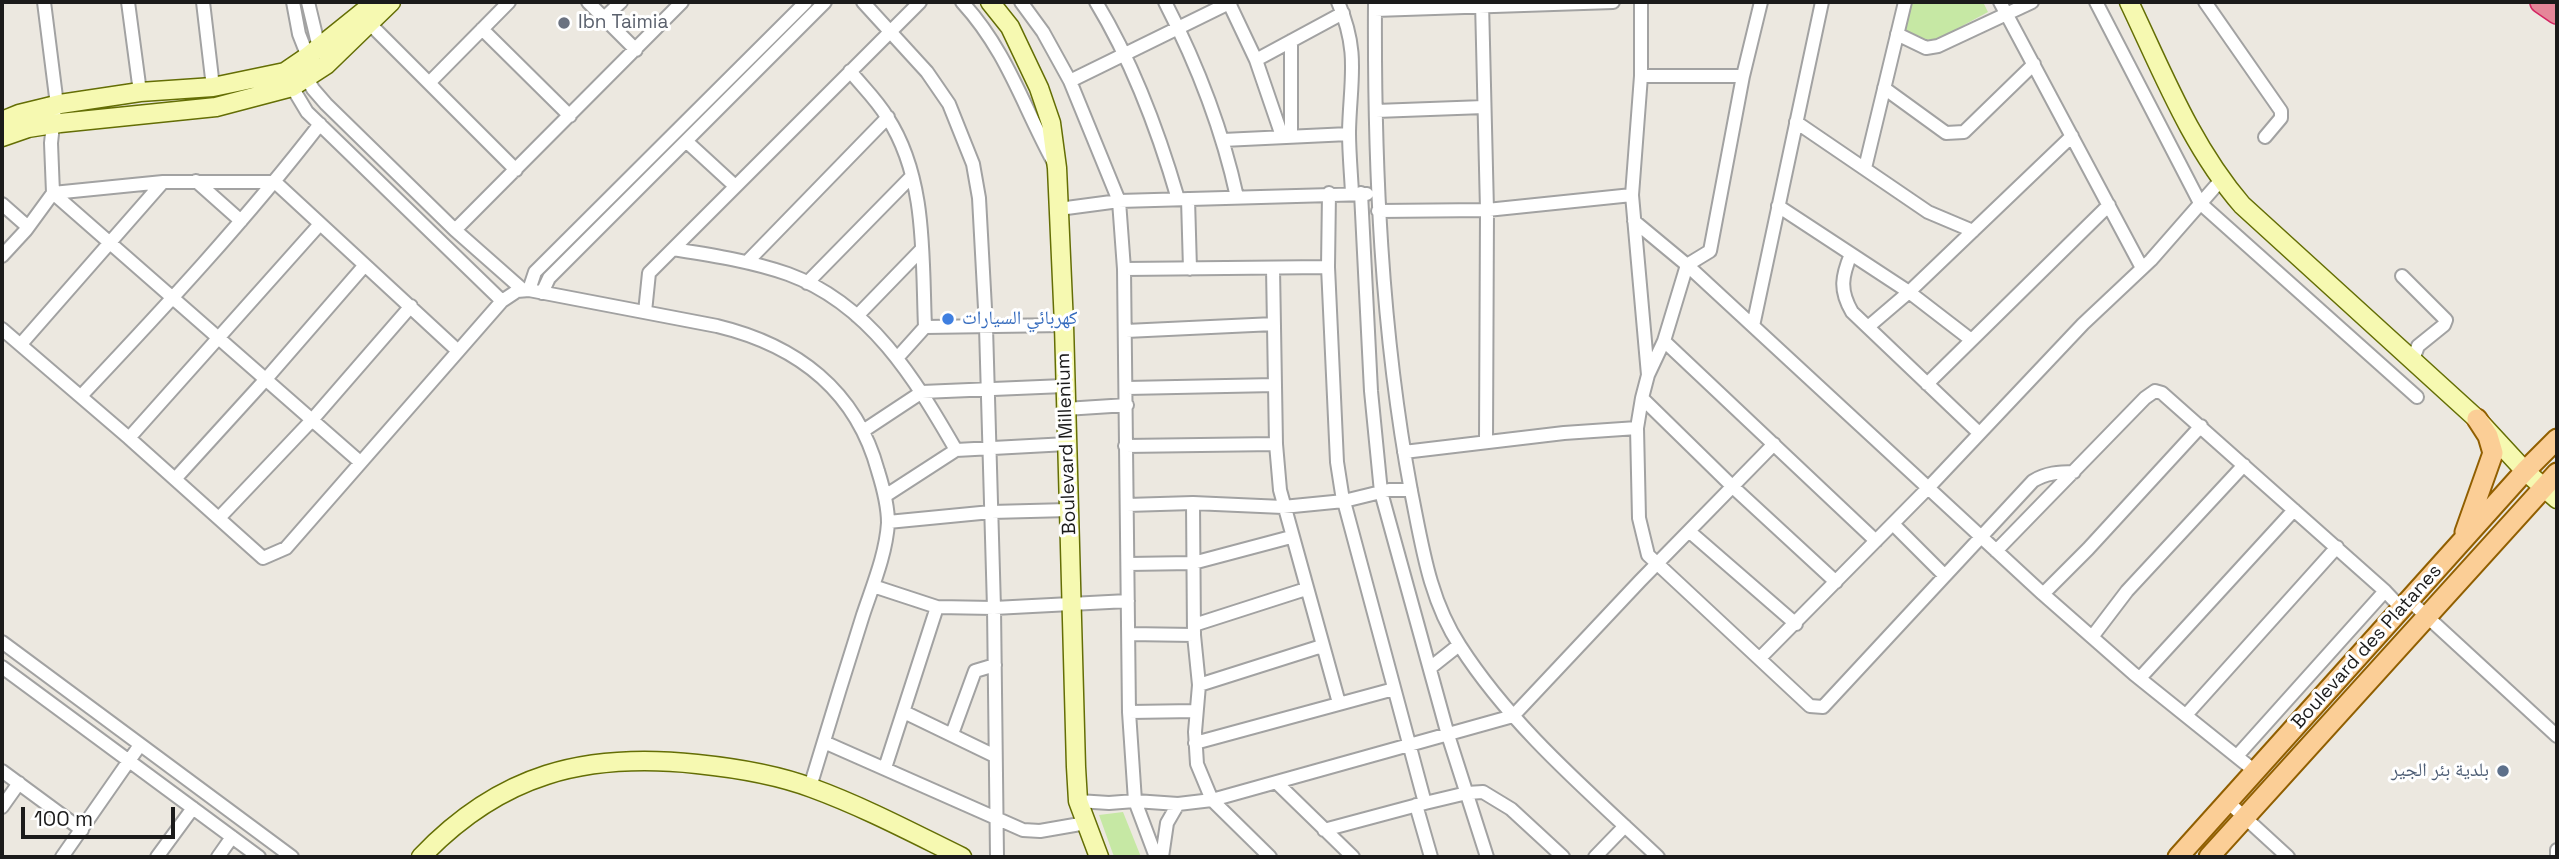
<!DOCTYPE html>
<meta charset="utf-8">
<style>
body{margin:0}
#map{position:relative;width:2559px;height:859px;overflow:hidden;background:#ece8e0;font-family:"Space Grotesk",sans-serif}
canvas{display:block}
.frame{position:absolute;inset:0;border:4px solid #1b1b1b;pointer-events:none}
.scale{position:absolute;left:21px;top:807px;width:154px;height:32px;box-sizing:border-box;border:4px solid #1b1b1b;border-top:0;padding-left:9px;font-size:21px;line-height:24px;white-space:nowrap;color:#1b1b1b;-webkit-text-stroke:5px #fff;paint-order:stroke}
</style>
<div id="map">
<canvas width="2559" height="859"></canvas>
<div class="frame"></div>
<div class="scale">100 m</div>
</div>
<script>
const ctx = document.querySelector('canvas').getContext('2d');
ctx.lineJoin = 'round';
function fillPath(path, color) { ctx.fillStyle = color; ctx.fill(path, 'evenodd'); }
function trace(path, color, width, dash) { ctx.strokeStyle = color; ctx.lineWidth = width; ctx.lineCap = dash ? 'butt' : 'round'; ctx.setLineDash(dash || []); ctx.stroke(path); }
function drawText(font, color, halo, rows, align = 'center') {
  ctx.font = font + ' "Space Grotesk","Noto Naskh Arabic",sans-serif'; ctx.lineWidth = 6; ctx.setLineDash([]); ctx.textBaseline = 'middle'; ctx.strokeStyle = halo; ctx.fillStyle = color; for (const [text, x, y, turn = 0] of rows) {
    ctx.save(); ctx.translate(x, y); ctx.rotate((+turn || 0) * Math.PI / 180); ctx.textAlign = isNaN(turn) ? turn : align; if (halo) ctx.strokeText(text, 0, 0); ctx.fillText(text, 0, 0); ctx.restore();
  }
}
fillPath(new Path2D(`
 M 1907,2 L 1983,2 L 1988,12 L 1938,39 L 1925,40 L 1899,27 Z
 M 1123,812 L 1141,857 L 1115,857 L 1113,854 L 1099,815 Z`), '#c6e8a4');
const street = new Path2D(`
 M 128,2 L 140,92
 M 203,2 L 213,87
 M 293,2 L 299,34 L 310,62
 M 308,2 L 320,52
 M 588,2 L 636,50
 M 863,2 L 927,72 L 949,104 L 973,164 L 979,198 L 986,327 L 994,608 L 997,857
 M 962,2 C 1007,51 1022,104 1053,161
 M 1021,2 L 1043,32 L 1070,81 L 1119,201 L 1124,269 L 1129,712 L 1135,801 L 1156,857
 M 1096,2 C 1133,63 1158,130 1178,199
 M 1165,2 C 1197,64 1222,128 1237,197
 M 1338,2 C 1360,52 1350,81 1349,132 C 1349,152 1351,173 1352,193
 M 1375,2 C 1374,165 1381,330 1411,491 C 1422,545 1429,599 1460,646 C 1512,727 1588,791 1658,857
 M 1482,2 L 1487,210 L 1486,442
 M 1641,2 L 1641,76 L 1632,195 L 1648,375
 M 2000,2 L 2142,268
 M 2096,2 L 2200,203 L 2417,397
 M 2205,2 L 2281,111 L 2281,118 L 2265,137
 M 1229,3 L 1256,60 L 1282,136
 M 1375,10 L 1613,2
 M 364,18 L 516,170
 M 603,19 L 621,2
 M 482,29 L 570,116
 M 1897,34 L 1926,48 L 1938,46 L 2032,2
 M 1256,60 L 1343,13
 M 303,71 L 313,89 L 326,104 L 455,230 L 523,290
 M 850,71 C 862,86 877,100 887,117 C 927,178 922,257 925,327 L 1064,325
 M 1641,76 L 1743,76
 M 1070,81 L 1231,2
 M 289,82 L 307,112 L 502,301
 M 429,83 L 509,2
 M 1884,88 L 1946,133 L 1964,132 L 2034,64
 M 1376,111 L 1484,107
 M 1796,122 L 1928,212 L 1973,231
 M 1291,136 L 1291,41
 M 1223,140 L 1349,134
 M 686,141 L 735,186
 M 1865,168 L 1905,2
 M 196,181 L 241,221
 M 53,193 L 163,182 L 275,182 L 458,351
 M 53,193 L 360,462
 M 1329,193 L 1328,267 L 1337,462 L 1342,494 L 1425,803
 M 1361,193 L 1371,391 L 1381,492 L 1448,735 L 1487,857
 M 1188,199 L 1190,269
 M 2,204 L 28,227
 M 1778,206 L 1909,292 L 1970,339
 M 1059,209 L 1119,201 L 1367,194
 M 1378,211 L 1487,210 L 1632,195
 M 1634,221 L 1687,265 L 2043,594 L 2134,674 L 2256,772
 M 455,230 L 682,2
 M 673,249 C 711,255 751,261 788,274 C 870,304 915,379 956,450
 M 1851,254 C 1842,276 1839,290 1852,312 L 1979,433
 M 2,256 L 26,230 L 53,193 L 51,143 L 56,97 L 44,2
 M 747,262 L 888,117
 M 1273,268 L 1276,444 L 1280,490 L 1339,703
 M 1124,269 L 1328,267
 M 2402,276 L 2446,320 L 2444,325 L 2418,346 L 2413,360
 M 807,283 L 912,176
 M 529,290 L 535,272 L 806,2
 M 542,293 L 549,278 L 825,2
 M 645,312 L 649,273 L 920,2
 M 857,316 L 921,250
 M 1753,326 L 1822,2
 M 1868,327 L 1909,292 L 2072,136
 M 2,329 L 129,438 L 320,224
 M 1126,331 L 1274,324
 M 1664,341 L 1687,265 L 1710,251 L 1743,76 L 1761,2
 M 21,344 L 163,182
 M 898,357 L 925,327
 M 1927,384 L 2109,205
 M 1127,388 L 1275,385
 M 81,396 C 164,308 246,220 320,124
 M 1642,398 L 1637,428 L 1639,518 L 1648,555 L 1810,706 L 1823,707 L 2033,481 C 2046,473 2059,472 2074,472
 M 1065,409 L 1127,405
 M 863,431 L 922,392 L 1064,386
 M 129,438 L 263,558 L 286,548 L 502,301 L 517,291 L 529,290 L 717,326 C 796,345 856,390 878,471 C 883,487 888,505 888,523 C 886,554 873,585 863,615 C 845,672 827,730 810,787
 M 1125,446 L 1276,444
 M 1404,452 L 1564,433 L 1637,428
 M 175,479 L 266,379 L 365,265
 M 885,496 L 956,450 L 1067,444
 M 1193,503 L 1194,635 L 1199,685 L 1195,732 L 1197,764 L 1212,800 L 1270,857
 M 1127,505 L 1193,503 L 1283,507 L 1344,501 L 1389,490 L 1411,490
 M 219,518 L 312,420 L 411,306
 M 888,522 L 991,512 L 1069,510
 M 1893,524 L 1944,575
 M 1690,532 L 1796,624
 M 1996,551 L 2145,398 L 2155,391 L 2162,393 L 2385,591 L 2401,608
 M 1128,564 L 1193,563 L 1291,537
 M 1836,582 L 1733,487 L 1642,398 L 1648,375 L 1664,341 L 1876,541
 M 873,586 L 937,607 L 994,608 L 1128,601
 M 2043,594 L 2088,549 L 2201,426
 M 2409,600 L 2557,736
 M 1194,625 L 1306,589
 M 1129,634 L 1194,635
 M 2092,637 L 2127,591 L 2244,465
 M 2,642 L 292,857
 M 1760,658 L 1929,487 L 2083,324 L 2151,260 L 2221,180
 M 2,667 L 259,857
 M 1430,668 L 1459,645
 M 2140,678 L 2294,510
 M 1199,685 L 1322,646
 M 904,712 L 995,756
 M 1129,712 L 1196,711
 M 2186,715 L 2337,547
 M 952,734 L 975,671 L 995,665
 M 824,742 L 1023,830 L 1040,831 L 1086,823
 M 1195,743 L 1394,689
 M 2237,756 L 2385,591
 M 885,768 L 937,607
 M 2,771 L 82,830
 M 1277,783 L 1353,857
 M 1078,801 L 1109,803 L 1135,801 L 1178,804 L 1212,800 L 1513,716 L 1640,581 L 1774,444
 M 2228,802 L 2288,857
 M 1416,805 L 1431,857
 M 2,807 L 19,783
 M 1324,830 L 1425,803 L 1467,793 L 1483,792 L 1511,809 L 1563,857
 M 62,857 L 140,745
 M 157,857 L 193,808
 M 218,857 L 232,837
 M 1162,857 L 1167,823 L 1178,804
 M 1595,857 L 1625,826
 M 2557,857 L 2557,850`);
const secondary = new Path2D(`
 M 990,2 L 1010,27 L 1039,88 L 1051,123 L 1057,168 L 1064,325 L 1076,767 L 1078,801 L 1099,857
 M 2129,2 C 2162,71 2191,146 2242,205 L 2477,419 L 2525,471 L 2557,499
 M 2,121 L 19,114 L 60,104 L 140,92 L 213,87 L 285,72 L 307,57 L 369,7
 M 2,137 L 28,128 L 60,123 L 216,107 L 292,87 L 326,65 L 391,2
 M 421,857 C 500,774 585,752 697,764 C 736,768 775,774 812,788 C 864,807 913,833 962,857`);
const primary = new Path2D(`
 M 2465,532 L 2493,453 L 2488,436 L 2477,419
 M 2178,857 L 2525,471 L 2557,439
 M 2209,857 L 2557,473`);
const highway = new Path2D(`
 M 2541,2 L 2557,13`);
trace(street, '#a2a2a2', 16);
trace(secondary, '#646e05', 21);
trace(primary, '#915f01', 23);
trace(highway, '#d42462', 24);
trace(street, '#fff', 12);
trace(secondary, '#f6f9b1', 18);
trace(primary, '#fbce96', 19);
trace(highway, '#e58699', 21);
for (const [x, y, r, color] of [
 [564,23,7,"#6b7280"],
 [948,319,7,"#3f7fe0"],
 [2503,771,7,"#5c6f8a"]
]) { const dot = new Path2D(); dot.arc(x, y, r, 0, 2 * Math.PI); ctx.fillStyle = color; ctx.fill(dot); trace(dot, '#fff', 2.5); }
drawText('19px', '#5b616d', '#fff', [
 ["Ibn Taimia",578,23]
], 'left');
drawText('19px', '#366cbe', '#fff', [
 ["كهربائي السيارات",962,319]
], 'left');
drawText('19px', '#1b1b1b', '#fff', [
 ["Boulevard Millenium",1067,444,-92],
 ["Boulevard des Platanes",2367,647,-48]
]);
drawText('19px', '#4e5e75', '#fff', [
 ["بلدية بئر الجير",2489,771]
], 'right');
</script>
